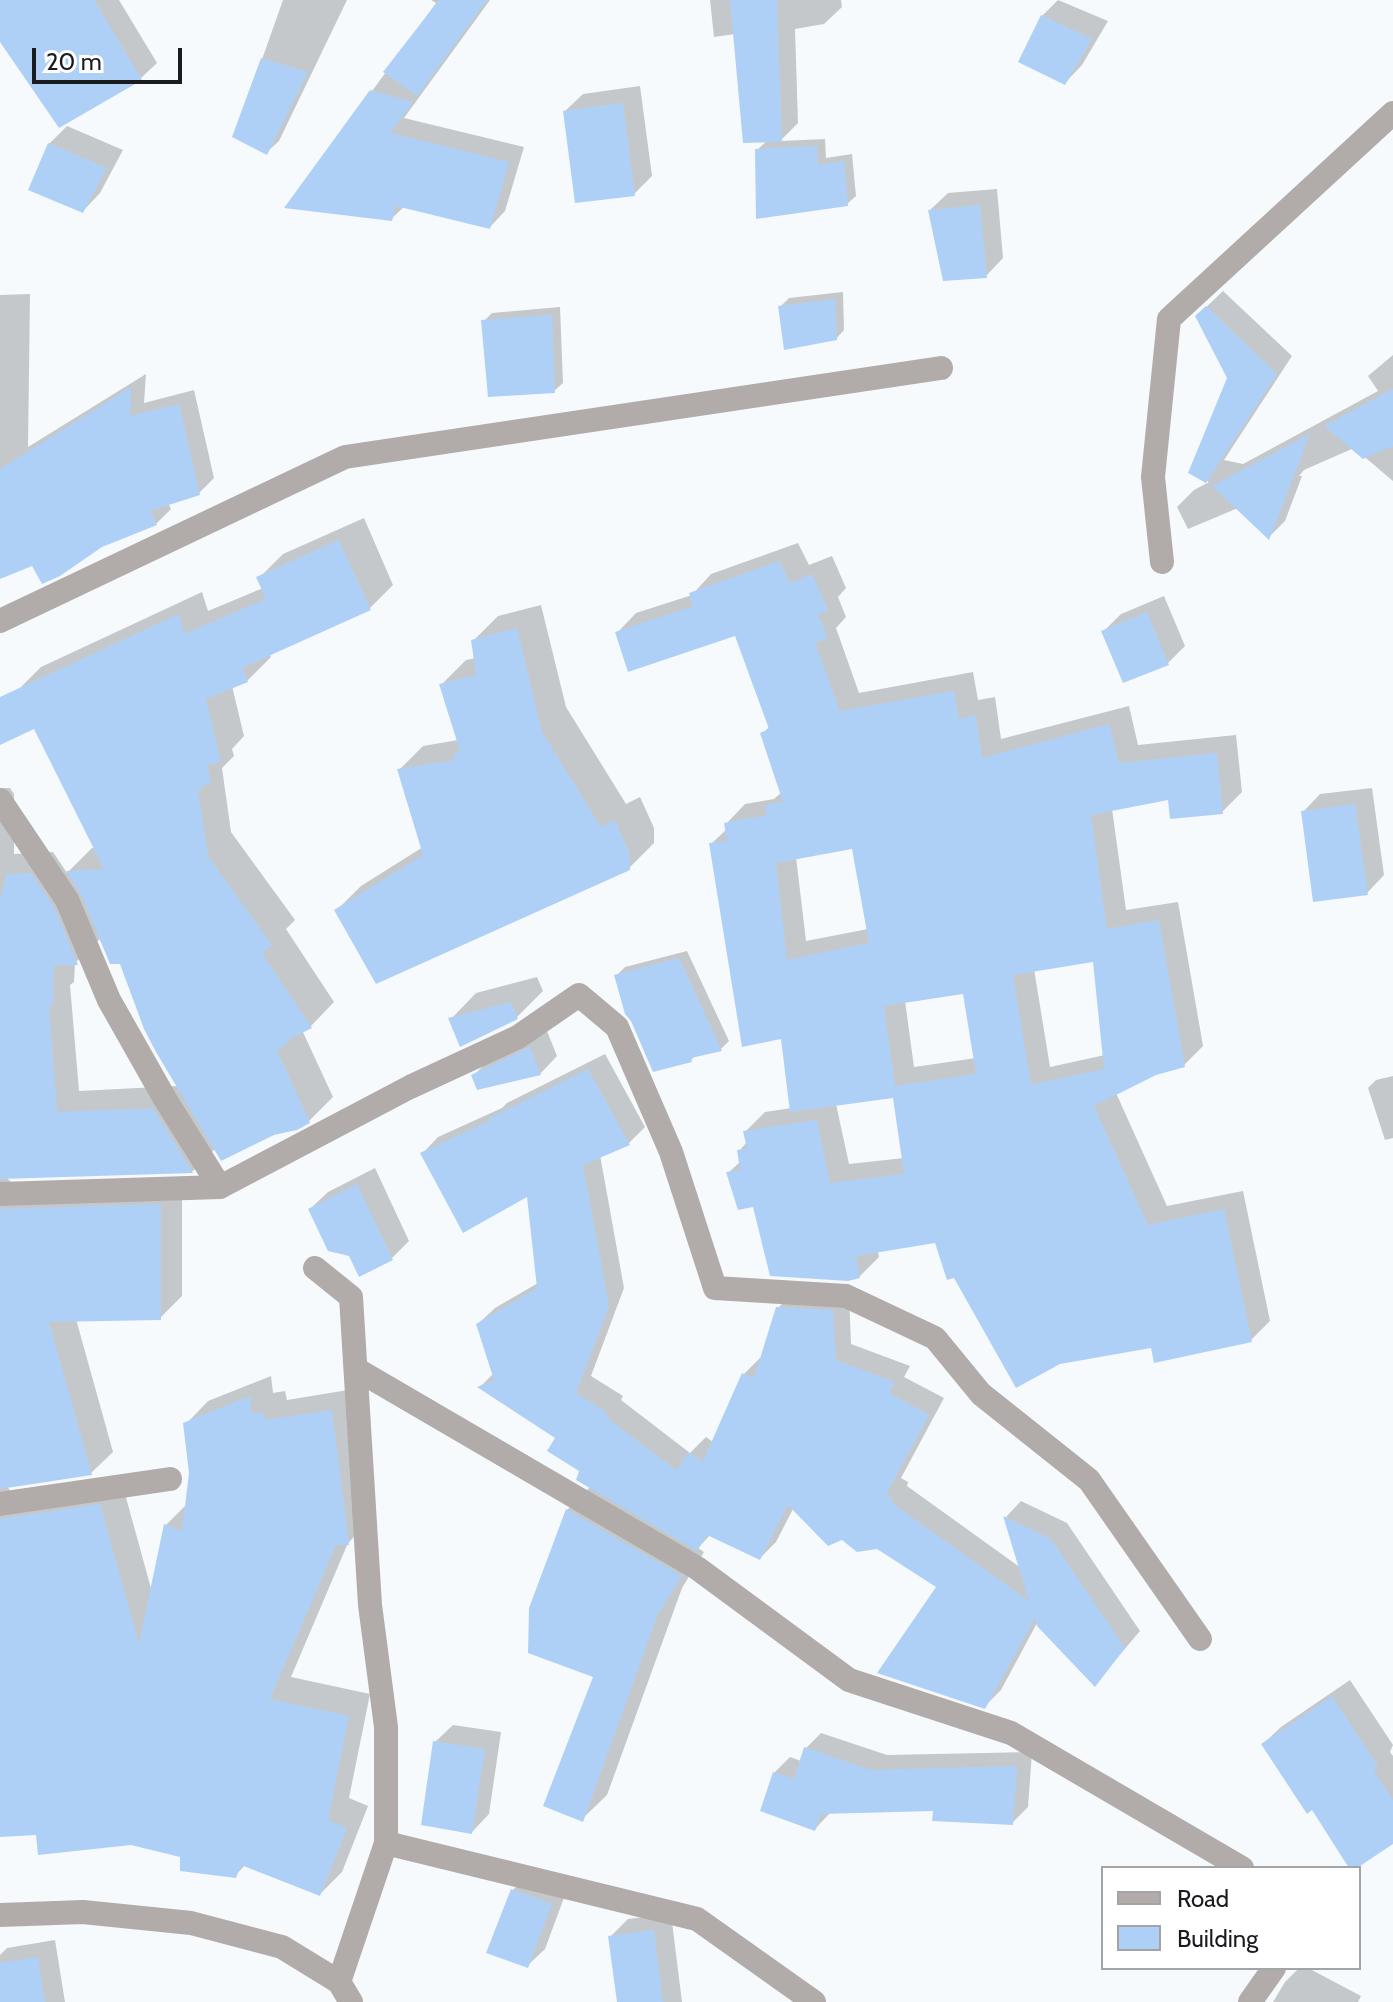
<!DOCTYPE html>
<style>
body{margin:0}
#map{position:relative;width:1393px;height:2002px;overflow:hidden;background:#f6fafd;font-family:Cabin,sans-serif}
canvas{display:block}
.legend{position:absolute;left:1101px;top:1866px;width:260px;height:104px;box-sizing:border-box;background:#fff;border:2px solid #a3a4a5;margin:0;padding:10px 14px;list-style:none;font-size:24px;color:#191b1f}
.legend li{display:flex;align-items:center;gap:16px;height:40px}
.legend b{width:40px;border:2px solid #a3a4a5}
.scale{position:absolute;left:32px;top:48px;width:150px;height:36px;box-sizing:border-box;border:4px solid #191b1f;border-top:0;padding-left:10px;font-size:24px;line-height:28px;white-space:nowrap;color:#191b1f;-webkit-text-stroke:6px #fff;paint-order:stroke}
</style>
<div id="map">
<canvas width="1393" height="2002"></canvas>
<ul class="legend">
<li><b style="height:10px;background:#b1abaa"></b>Road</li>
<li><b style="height:22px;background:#aed0f7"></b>Building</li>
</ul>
<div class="scale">20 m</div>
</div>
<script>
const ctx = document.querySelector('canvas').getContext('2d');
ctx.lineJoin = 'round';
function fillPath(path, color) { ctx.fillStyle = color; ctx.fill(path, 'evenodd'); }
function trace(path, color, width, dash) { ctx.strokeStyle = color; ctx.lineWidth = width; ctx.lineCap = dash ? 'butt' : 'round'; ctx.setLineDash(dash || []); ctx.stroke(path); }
fillPath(new Path2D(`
 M 0,0 L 119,0 L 157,63 L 141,78 L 59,126 L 0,38 Z
 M 283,0 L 347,0 L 279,141 L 267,152 L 235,136 Z
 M 431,0 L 490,0 L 404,118 L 524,147 L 505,211 L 490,227 L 405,206 L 391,219 L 288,207 L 436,3 Z
 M 710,0 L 841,0 L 842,7 L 824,24 L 795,29 L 798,123 L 780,141 L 825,139 L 826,158 L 852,154 L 856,196 L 847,204 L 757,150 L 767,141 L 735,34 L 714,37 Z
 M 1058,0 L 1108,21 L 1082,65 L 1065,83 L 1042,16 Z
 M 640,86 L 652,176 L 634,194 L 565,111 L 583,94 Z
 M 67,126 L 123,150 L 100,193 L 83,211 L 49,144 Z
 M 997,189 L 1003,258 L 986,276 L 930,210 L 948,193 Z
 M 1223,291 L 1292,356 L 1224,460 L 1243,464 L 1378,391 L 1368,376 L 1393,355 L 1393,481 L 1354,448 L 1304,470 L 1299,476 L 1302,476 L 1285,521 L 1269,537 L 1238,508 L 1188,529 L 1177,507 L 1194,490 L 1209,482 L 1190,472 L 1229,378 L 1197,316 Z
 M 843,292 L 844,330 L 836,339 L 780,307 L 789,298 Z
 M 30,294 L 28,447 L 146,374 L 144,403 L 194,390 L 214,478 L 199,493 L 168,503 L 171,509 L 156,524 L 32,563 L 0,577 L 0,295 Z
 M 560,307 L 563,383 L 554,391 L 484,321 L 492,313 Z
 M 364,518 L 393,585 L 369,609 L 269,653 L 271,657 L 247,681 L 232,686 L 244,736 L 232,749 L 234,756 L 222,768 L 231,832 L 295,920 L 286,929 L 334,1002 L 311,1026 L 302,1030 L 333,1097 L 309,1121 L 216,1148 L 193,1171 L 6,1177 L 14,1185 L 182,1183 L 182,1296 L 160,1318 L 76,1319 L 113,1452 L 91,1473 L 7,1486 L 11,1492 L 122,1483 L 152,1592 L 166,1525 L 187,1504 L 191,1473 L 186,1424 L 208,1401 L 271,1376 L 273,1393 L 285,1391 L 287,1400 L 354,1389 L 370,1521 L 348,1543 L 291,1677 L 370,1694 L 349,1798 L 368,1806 L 342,1872 L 320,1894 L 246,1864 L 235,1876 L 182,1855 L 131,1843 L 38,1833 L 0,1835 L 0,788 L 10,788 L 14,794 L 14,854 L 53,852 L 67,873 L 92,848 L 96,848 L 17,691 L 41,667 L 202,592 L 208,611 L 263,588 L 259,578 L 283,554 ZM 101,938 L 121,962 L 177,1086 L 79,1091 L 70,985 L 74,982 L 75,963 Z
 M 798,543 L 809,565 L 832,556 L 846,588 L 838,597 L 846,617 L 836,628 L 859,693 L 973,672 L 978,700 L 995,697 L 1001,739 L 1129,706 L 1138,745 L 1236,735 L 1242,792 L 1222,812 L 1170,797 L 1112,809 L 1126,910 L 1178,902 L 1203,1046 L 1184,1065 L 1155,1074 L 1116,1093 L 1167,1206 L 1243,1191 L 1270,1321 L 1251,1340 L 1153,1346 L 937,1241 L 878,1251 L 879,1257 L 859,1277 L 754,1205 L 728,1173 L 741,1161 L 739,1151 L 747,1142 L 745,1132 L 765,1112 L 792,1108 L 782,1036 L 711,844 L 727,829 L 726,824 L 745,804 L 774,799 L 782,792 L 763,733 L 770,726 L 737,634 L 617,633 L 636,613 L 692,595 L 711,574 ZM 854,847 L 868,929 L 806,941 L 796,857 ZM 1095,960 L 1105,1055 L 1050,1067 L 1034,969 ZM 965,991 L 976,1058 L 914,1067 L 905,1001 ZM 894,1096 L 904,1158 L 849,1164 L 836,1104 Z
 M 1164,596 L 1185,646 L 1168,663 L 1104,631 L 1121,614 Z
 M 541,605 L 566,707 L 626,804 L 640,797 L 654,828 L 654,843 L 629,868 L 337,910 L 361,886 L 423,847 L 399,770 L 423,746 L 458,740 L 442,684 L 466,660 L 476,658 L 473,641 L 498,616 Z
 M 1372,788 L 1384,875 L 1367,893 L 1303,812 L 1320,794 Z
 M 687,951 L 729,1041 L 721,1049 L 697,1054 L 691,1060 L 617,975 L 625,967 Z
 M 537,977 L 543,991 L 517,1017 L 451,1019 L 476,993 Z
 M 547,1031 L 557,1056 L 540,1074 L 473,1076 L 491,1058 Z
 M 605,1054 L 645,1127 L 629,1143 L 600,1155 L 624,1288 L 591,1376 L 623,1396 L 621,1400 L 690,1453 L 706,1437 L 713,1442 L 744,1374 L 760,1358 L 762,1359 L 778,1308 L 795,1291 L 849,1295 L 851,1344 L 910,1366 L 904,1377 L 944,1398 L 901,1478 L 908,1482 L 907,1486 L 1021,1568 L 1006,1517 L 1021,1501 L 1067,1523 L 1140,1631 L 1095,1684 L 1037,1623 L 1001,1690 L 985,1706 L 939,1586 L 878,1547 L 794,1507 L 776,1542 L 760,1558 L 711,1534 L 698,1548 L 704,1552 L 682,1588 L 607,1795 L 582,1819 L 596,1676 L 567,1510 L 591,1486 L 557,1438 L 480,1387 L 494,1373 L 478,1324 L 495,1308 L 538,1283 L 529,1194 L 422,1154 L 438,1137 L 502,1108 L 507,1103 Z
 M 1393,1076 L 1393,1138 L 1385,1140 L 1368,1088 L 1376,1080 Z
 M 375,1168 L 409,1241 L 392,1258 L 350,1254 L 310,1209 L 328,1192 Z
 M 1350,1680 L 1393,1745 L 1390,1752 L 1393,1756 L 1393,1841 L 1353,1868 L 1313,1808 L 1263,1744 L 1281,1727 Z
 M 453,1725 L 501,1732 L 489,1814 L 472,1832 L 435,1742 Z
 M 821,1733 L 887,1755 L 1032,1752 L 1028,1807 L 1012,1823 L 935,1809 L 830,1813 L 815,1829 L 774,1773 L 790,1757 L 801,1761 L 806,1748 Z
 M 530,1873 L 568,1887 L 545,1949 L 527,1966 L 513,1890 Z
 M 671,1914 L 682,2002 L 619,2002 L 610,1937 L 628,1919 Z
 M 55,1940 L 65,2002 L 0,2002 L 0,1955 L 7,1948 Z
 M 1299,1968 L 1308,1968 L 1361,1996 L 1358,2002 L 1273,2002 L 1285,1982 Z`), '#0003');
fillPath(new Path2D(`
 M 0,0 L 94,0 L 142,80 L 59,128 L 0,42 Z
 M 439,0 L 487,0 L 417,96 L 383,72 Z
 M 730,0 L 777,0 L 782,142 L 743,143 Z
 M 1041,15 L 1092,39 L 1065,85 L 1018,62 Z
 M 261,58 L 308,72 L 267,155 L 232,137 Z
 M 370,90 L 413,102 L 390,133 L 509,162 L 490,229 L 396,206 L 392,221 L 284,208 Z
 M 623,103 L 635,196 L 575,203 L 563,111 Z
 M 48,143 L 107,168 L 83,213 L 28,190 Z
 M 817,146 L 818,165 L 844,161 L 848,206 L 756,219 L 755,149 Z
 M 980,205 L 987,278 L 943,281 L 928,210 Z
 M 835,299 L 837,340 L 784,350 L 778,306 Z
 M 1206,306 L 1277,374 L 1206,483 L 1188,473 L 1227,378 L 1195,316 Z
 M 552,315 L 555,393 L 488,397 L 481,320 Z
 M 131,387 L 130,416 L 179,404 L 200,495 L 150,511 L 157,525 L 102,547 L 60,576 L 42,584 L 32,566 L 0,579 L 0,469 Z
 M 1393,389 L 1393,446 L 1363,459 L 1324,426 Z
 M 1310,434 L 1269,540 L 1212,486 Z
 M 339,540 L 371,610 L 242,668 L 248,682 L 206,699 L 221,762 L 207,765 L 211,782 L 198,790 L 208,856 L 272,945 L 262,953 L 312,1028 L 288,1040 L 289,1042 L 277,1050 L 310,1123 L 297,1130 L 274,1135 L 221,1161 L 156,1052 L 144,1029 L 120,964 L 110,964 L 81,894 L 66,871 L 104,869 L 34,729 L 0,745 L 0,697 L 179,614 L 184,634 L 266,599 L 256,577 Z
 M 779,561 L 790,583 L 812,574 L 828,610 L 818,615 L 828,638 L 815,643 L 840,711 L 954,691 L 959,719 L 976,715 L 982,758 L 1109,724 L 1119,763 L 1217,753 L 1223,814 L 1170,819 L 1168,800 L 1091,815 L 1107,929 L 1159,920 L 1185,1067 L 1156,1075 L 1094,1106 L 1148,1225 L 1224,1209 L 1252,1342 L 1154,1363 L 1151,1348 L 1060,1364 L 1016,1388 L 954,1278 L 947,1280 L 935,1243 L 856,1256 L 860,1278 L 848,1281 L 770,1276 L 753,1207 L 738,1210 L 726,1172 L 740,1170 L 737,1150 L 747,1149 L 743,1131 L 817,1120 L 830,1183 L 904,1174 L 893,1098 L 790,1112 L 781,1039 L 742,1047 L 709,843 L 727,841 L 724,823 L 767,815 L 765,805 L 783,802 L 760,733 L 769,729 L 735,636 L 628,672 L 615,632 L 693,606 L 689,593 ZM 852,849 L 869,943 L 787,960 L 776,863 ZM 1093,962 L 1104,1069 L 1031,1085 L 1013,975 ZM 963,994 L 976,1074 L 895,1086 L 884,1006 Z
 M 1147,612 L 1169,665 L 1123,683 L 1101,631 Z
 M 517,628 L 542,732 L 601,827 L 615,820 L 630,854 L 630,870 L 376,984 L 334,910 L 423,855 L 397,769 L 455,760 L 454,753 L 460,751 L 439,684 L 476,675 L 471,640 Z
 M 1355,804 L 1368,895 L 1313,902 L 1301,811 Z
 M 31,873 L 54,907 L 78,965 L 54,965 L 53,1006 L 49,1006 L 57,1112 L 153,1108 L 193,1173 L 0,1179 L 0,899 L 7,874 Z
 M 679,958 L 722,1051 L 691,1058 L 692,1062 L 653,1072 L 631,1021 L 625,1014 L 614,975 Z
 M 511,1002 L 518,1019 L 460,1047 L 448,1018 Z
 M 530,1047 L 541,1075 L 477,1090 L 471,1075 Z
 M 588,1069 L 630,1145 L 583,1165 L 609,1306 L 576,1393 L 608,1413 L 606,1417 L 677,1471 L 688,1452 L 703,1461 L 742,1373 L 754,1378 L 776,1307 L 833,1310 L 836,1360 L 895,1382 L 889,1393 L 929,1415 L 886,1495 L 893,1499 L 892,1503 L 1029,1601 L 1003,1516 L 1051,1539 L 1125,1648 L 1095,1687 L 1037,1626 L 1035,1618 L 985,1709 L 877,1673 L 936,1587 L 877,1549 L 857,1552 L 842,1540 L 828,1546 L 788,1505 L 760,1560 L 707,1535 L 697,1551 L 576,1480 L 579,1471 L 547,1451 L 555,1438 L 477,1387 L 494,1380 L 476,1324 L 537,1288 L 527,1197 L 463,1233 L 420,1153 L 489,1121 L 488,1119 Z
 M 357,1184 L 393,1260 L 359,1277 L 349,1256 L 328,1251 L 308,1209 Z
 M 161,1204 L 161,1320 L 49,1322 L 92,1475 L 0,1489 L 0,1209 Z
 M 250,1396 L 252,1414 L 264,1412 L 265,1420 L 332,1410 L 349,1545 L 336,1545 L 270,1699 L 349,1716 L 328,1820 L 347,1828 L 320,1896 L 241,1865 L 236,1878 L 180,1871 L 180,1857 L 131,1845 L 38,1855 L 36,1835 L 0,1837 L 0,1519 L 100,1504 L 139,1644 L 164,1524 L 182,1531 L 189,1473 L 183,1423 Z
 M 566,1509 L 682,1576 L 658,1614 L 583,1822 L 543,1806 L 593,1677 L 528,1653 L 529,1608 Z
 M 1332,1696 L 1378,1766 L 1373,1770 L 1393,1800 L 1393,1844 L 1357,1868 L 1349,1868 L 1312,1810 L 1307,1814 L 1261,1744 Z
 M 433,1741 L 485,1749 L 472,1834 L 421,1825 Z
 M 804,1747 L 871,1770 L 1017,1766 L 1013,1825 L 932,1821 L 933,1811 L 821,1814 L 815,1831 L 760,1811 L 773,1772 L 794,1779 Z
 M 511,1889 L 552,1904 L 528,1968 L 486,1953 Z
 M 654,1930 L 663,2002 L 617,2002 L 608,1936 Z
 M 38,1957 L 45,2002 L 0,2002 L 0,1963 Z`), '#aed0f7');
trace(new Path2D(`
 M 1162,562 L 1153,477 L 1169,319 L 1393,113
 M 0,621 L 345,457 L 941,368
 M 0,800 L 67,900 L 109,1000 L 165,1099 L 220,1187
 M 0,1194 L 220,1187 L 410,1087 L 518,1037 L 579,995 L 617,1027 L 671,1152 L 715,1288 L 846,1296 L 935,1338 L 981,1394 L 1089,1480 L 1200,1639
 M 315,1268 L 351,1297 L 370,1605 L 386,1727 L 386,1843 L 339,1982
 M 356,1369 L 697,1568 L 849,1680 L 1011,1733 L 1242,1868
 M 0,1504 L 170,1479
 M 386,1843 L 697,1919 L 814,2002
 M 0,1915 L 83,1912 L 191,1923 L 282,1947 L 339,1982 L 351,2002
 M 1250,2002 L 1274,1968`), '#b1abaa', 24);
</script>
